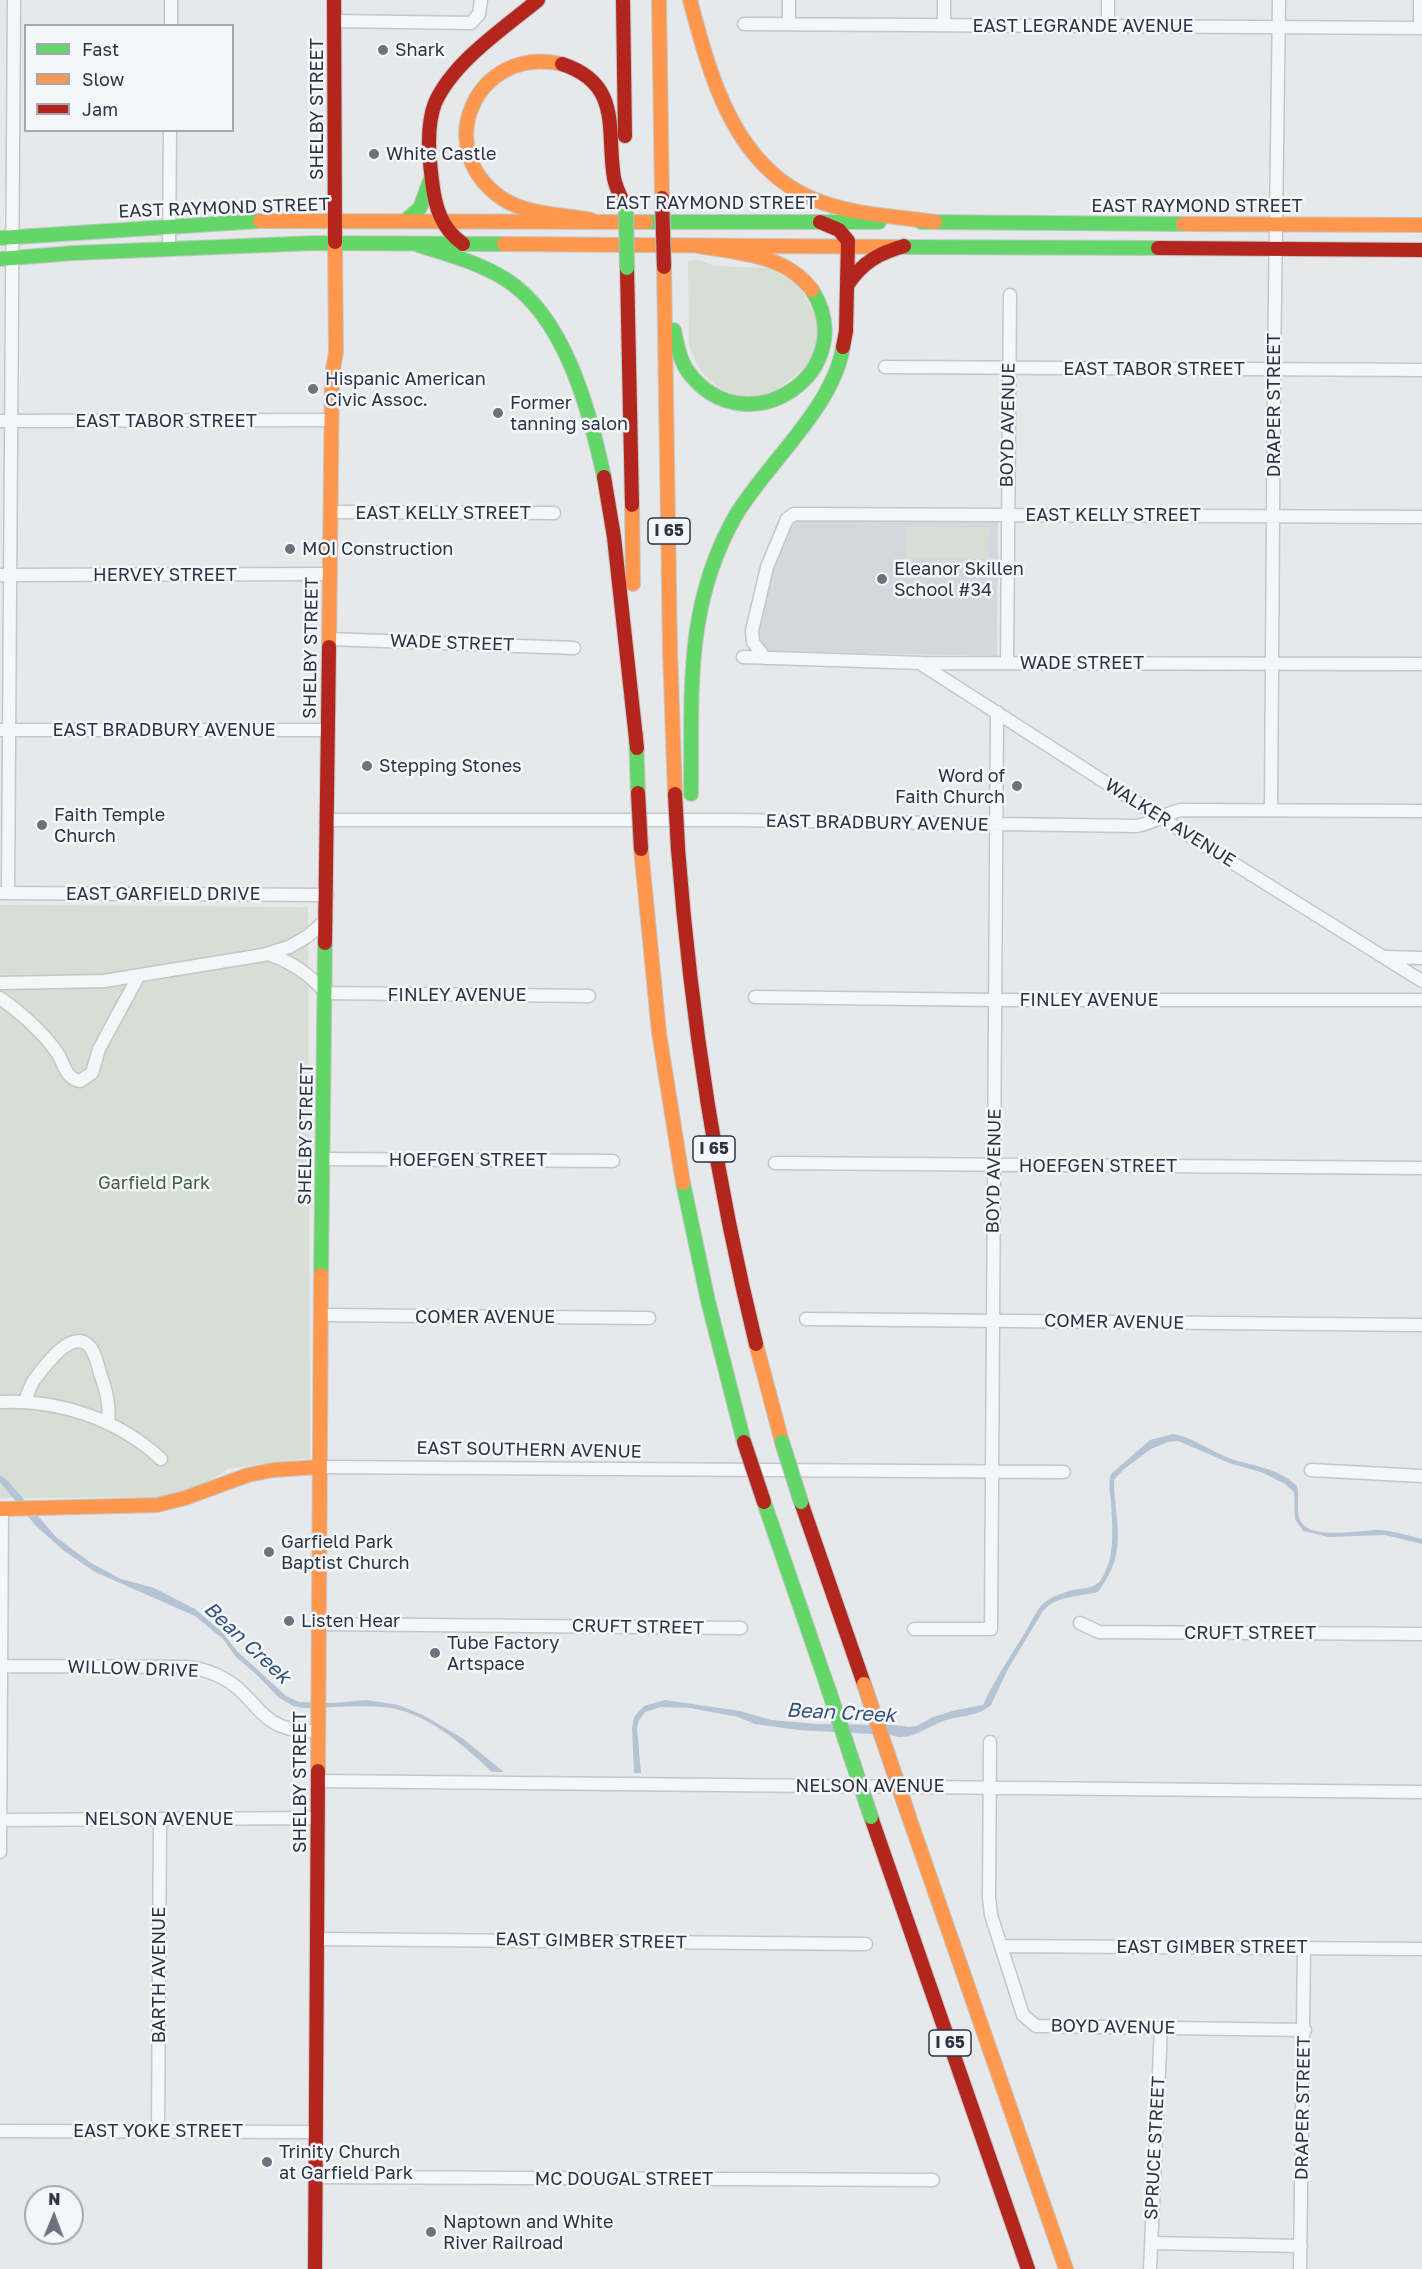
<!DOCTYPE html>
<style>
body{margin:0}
#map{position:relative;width:1422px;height:2269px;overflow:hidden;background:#e6e8ea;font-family:"Golos Text",sans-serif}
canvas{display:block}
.legend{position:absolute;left:24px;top:24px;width:210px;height:108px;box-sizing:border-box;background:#f4f6f9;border:2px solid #a4a8b1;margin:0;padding:8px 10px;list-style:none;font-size:18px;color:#2b3445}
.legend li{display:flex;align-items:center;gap:12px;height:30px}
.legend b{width:30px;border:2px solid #a4a8b1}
.north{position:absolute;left:24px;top:2185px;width:60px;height:60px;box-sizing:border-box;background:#f4f6f9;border:2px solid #a4a8b1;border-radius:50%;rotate:1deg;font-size:16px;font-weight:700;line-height:24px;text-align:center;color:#2b3445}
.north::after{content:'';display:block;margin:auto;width:21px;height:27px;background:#6c737f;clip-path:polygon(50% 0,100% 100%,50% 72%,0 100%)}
</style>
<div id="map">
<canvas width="1422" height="2269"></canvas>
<ul class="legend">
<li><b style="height:8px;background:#63d668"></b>Fast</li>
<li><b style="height:8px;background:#ff974d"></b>Slow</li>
<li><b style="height:8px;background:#b3261e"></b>Jam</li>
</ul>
<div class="north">N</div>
</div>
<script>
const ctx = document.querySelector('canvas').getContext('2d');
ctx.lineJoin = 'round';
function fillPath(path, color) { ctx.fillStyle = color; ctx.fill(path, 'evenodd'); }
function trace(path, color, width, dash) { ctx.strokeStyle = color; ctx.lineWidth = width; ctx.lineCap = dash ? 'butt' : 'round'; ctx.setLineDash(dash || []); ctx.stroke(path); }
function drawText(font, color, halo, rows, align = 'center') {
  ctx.font = font + ' "Golos Text",sans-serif'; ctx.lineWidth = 5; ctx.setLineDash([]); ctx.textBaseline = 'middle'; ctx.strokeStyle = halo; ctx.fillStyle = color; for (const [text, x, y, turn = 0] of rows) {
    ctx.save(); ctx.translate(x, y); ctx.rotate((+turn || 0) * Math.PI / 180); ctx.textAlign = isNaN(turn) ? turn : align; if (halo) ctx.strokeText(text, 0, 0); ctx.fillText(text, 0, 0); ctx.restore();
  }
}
fillPath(new Path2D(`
 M 803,518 L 998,522 L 997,656 L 767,651 L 757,637 L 763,595 L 786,533 L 795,522 Z`), '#d4d7dd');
fillPath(new Path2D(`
 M 696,259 L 715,266 L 769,268 L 798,283 L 818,321 L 814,360 L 771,395 L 744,398 L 719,388 L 702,373 L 689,347 L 688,262 Z
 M 907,527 L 989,528 L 988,559 L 915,558 L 913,563 L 906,562 Z
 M 0,905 L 308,907 L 310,1458 L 229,1468 L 198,1489 L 156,1497 L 0,1498 Z`), '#d6ded6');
fillPath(new Path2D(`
 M 1173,1434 C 1191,1437 1204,1447 1220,1454 C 1245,1467 1275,1464 1297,1486 C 1300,1497 1295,1512 1301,1522 C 1313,1541 1362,1529 1381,1530 C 1395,1531 1409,1536 1422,1539 L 1422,1544 L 1385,1535 L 1329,1537 L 1303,1531 L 1295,1519 L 1294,1492 L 1285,1484 L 1261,1472 L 1232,1464 L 1178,1441 L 1168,1442 L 1151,1449 L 1124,1469 L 1114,1480 C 1115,1527 1129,1551 1098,1592 C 1079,1597 1057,1595 1043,1611 L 1008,1669 L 991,1705 C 977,1717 962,1715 946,1720 C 929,1725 910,1743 891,1735 L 798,1730 L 755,1724 L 738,1717 L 690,1708 L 661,1707 L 645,1712 L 639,1720 L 637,1728 L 641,1773 L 634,1773 L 632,1728 L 634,1717 L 644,1706 L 665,1700 L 740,1711 L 771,1720 L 818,1724 L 894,1725 L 909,1727 L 917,1726 L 933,1717 L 956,1710 L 983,1705 C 995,1678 1012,1655 1027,1629 C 1033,1619 1037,1607 1048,1600 C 1054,1596 1063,1593 1069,1591 C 1081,1587 1094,1591 1102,1578 C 1116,1556 1112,1526 1111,1502 C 1110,1492 1108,1483 1111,1474 L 1150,1440 Z
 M 0,1475 L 8,1481 L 56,1537 L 91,1563 L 121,1579 L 154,1588 L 195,1609 L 222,1632 L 237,1651 L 286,1696 L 299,1702 L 332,1703 L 367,1700 L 398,1705 L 423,1715 L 462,1738 L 504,1772 L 492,1772 C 462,1744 426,1711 383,1707 C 357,1705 330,1708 304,1708 L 293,1706 L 278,1697 L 257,1675 L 236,1657 L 223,1639 L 195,1616 L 95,1572 L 63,1550 L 36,1526 L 0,1482 Z`), '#b4c4d5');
const street = new Path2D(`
 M 334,21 L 471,23 L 479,14 L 481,0
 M 744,24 L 1422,28
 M 789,24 L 789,0
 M 944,25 L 944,0
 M 171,26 L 171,0
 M 1108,26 L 1108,0
 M 1420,28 L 1420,0
 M 169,248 L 170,130
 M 885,367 L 1422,370
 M 0,421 L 332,420
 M 331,512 L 554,513
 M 0,575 L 330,574
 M 329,639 L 574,648
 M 743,657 L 922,663 L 1422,664
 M 765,658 L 753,642 L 752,631 L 767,567 L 787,519 L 794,514 L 1422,517
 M 1007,663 L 1010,295
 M 921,664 L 1161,818 L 1422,981
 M 0,730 L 328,730
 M 1271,810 L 1274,370 L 1279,0
 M 327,820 L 734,820 L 1136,826 C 1153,824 1165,813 1181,810 L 1422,811
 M 1,893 L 327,895
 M 8,893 L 14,0
 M 268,954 C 292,962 309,974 326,993 L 589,996
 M 1386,957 L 1422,958
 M 0,983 L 104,981 L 263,955 L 289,947 L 308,936 L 326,920
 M 755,997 L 996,1000 L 1422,1000
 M 0,998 C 21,1013 43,1032 58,1054 C 64,1064 66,1079 80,1081 L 92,1073 L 99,1049 L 138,977
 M 324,1159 L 613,1161
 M 775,1163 L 1422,1168
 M 322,1315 L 649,1318
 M 806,1319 L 1422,1325
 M 25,1401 C 28,1394 30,1386 34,1380 C 44,1367 69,1331 87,1344 C 95,1350 97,1363 100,1373 C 106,1390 110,1404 108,1422
 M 0,1402 C 58,1399 118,1419 161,1459
 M 319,1467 L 1064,1472
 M 1311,1470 L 1422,1476
 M 1080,1623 L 1099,1632 L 1422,1634
 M 319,1624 L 741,1628
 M 914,1629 L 991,1629 L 997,712
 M 1,1666 L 185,1667 C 206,1668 228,1678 243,1693 C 255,1705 264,1719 281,1726 C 293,1731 305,1731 318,1731
 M 990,1742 L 989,1898 L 991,1915 L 1023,2015 L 1036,2026 L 1305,2030
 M 318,1781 L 1422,1792
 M 0,1820 L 318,1818
 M 0,1852 L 2,1509
 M 317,1939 L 866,1944
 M 1001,1946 L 1422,1949
 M 0,2131 L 315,2132
 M 158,2131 L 160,1819
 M 315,2177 L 933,2180
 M 1151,2243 L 1301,2246
 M 1150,2269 L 1161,2027
 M 1300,2269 L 1304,1948`);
const fast = new Path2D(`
 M 405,221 L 420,208 L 430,181
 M 646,222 L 879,222
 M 921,222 L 1183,224
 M 0,238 L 260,221
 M 415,244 C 446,254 478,262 505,279 C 565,316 590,412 604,477
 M 901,247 L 1158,248
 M 0,259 L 73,253 L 315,243 L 504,244
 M 674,330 C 677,344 680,362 689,373 C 748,449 863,371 812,290
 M 636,734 L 638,793
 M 691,794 C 692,694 684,605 736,515 C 768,462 833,408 843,347
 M 683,1183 L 708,1301 L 744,1442
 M 321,1275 L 325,943
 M 764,1502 L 827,1685`);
const slow = new Path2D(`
 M 659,0 L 662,198
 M 690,0 C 710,76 734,166 813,199 C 851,215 895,216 935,222
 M 562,64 C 476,44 429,150 503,199 C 525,214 566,215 592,220
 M 260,221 L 646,222
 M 1183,224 L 1422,225
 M 504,244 L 901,247
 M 698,246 C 738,253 785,254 812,290
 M 664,267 L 670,651 L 675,794
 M 632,505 L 633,584
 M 329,647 L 332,375 L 336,352 L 335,242
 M 641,849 L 659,1033 L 683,1183
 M 756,1344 L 782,1442
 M 0,1509 L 157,1505 L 185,1498 L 248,1475 L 273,1470 L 319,1467
 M 318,1771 L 321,1275
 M 909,1817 L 1066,2269`);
const jam = new Path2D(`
 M 334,0 L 335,242
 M 623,0 L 625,136
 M 562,64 C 623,84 606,131 614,178 C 616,189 622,199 626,209
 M 820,222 L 839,230 L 848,241 L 846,331 L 843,347
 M 463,244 C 441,228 435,207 432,181 C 429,156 426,127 435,103 C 453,62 504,28 538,0
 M 1158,248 L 1422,250
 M 627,268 L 632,505
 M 848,284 C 863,262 879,253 904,246
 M 604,477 L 614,537 L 637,748
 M 678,849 C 691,1017 716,1181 756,1344
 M 325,943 L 329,647
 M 801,1502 L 864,1684
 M 871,1817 L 1028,2269
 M 315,2269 L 318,1771`);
trace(street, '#c4c6c8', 15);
trace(fast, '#c4c6c8', 16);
trace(slow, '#c4c6c8', 16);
trace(jam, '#c4c6c8', 16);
trace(street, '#f5f6f7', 12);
trace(fast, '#63d668', 14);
trace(slow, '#ff974d', 14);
trace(jam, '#b3261e', 14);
const fastBridge = new Path2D(`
 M 626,209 L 627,268
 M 782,1442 L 801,1502
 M 827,1685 L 871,1817`);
const slowBridge = new Path2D(`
 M 864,1684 L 909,1817`);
const jamBridge = new Path2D(`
 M 662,198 L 664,267
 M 638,793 L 641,849
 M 675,794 L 678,849
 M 744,1442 L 764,1502`);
trace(fastBridge, '#b8bbbf', 16, []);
trace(slowBridge, '#b8bbbf', 16, []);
trace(jamBridge, '#b8bbbf', 16, []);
trace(fastBridge, '#63d668', 14);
trace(slowBridge, '#ff974d', 14);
trace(jamBridge, '#b3261e', 14);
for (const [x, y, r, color] of [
 [383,50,6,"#6c737f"],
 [374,154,6,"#6c737f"],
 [313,389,6,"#6c737f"],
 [498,413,6,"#6c737f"],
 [290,549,6,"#6c737f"],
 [882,579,6,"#6c737f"],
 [367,766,6,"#6c737f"],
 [1017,786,6,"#6c737f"],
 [42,825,6,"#6c737f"],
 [269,1552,6,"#6c737f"],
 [289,1621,6,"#6c737f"],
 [435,1653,6,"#6c737f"],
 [267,2162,6,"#6c737f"],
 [431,2232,6,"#6c737f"]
]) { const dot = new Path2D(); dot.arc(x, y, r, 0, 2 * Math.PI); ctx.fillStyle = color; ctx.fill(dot); trace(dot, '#f4f6f9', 2); }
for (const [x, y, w] of [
 [669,531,42],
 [714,1149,42],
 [950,2043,42]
]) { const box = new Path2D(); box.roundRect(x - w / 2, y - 13, w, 26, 4.5); ctx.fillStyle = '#f4f6f9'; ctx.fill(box); trace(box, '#2b3445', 1.5); }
drawText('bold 16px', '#2b3445', null, [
 ["I 65",669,531],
 ["I 65",714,1149],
 ["I 65",950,2043]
]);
drawText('18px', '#2b3445', '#f4f6f9', [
 ["EAST LEGRANDE AVENUE",1083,26],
 ["SHELBY STREET",317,109,-90],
 ["EAST RAYMOND STREET",711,203],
 ["EAST RAYMOND STREET",1197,206],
 ["EAST RAYMOND STREET",224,208,-2],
 ["EAST TABOR STREET",1154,369],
 ["DRAPER STREET",1274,405,-90],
 ["EAST TABOR STREET",166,421],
 ["BOYD AVENUE",1008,425,-89],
 ["EAST KELLY STREET",443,513],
 ["EAST KELLY STREET",1113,515],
 ["HERVEY STREET",165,575],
 ["WADE STREET",452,643,2],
 ["SHELBY STREET",311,648,-89],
 ["WADE STREET",1082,663],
 ["EAST BRADBURY AVENUE",164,730],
 ["EAST BRADBURY AVENUE",877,823,1],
 ["WALKER AVENUE",1170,823,32],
 ["EAST GARFIELD DRIVE",163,894],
 ["FINLEY AVENUE",457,995],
 ["FINLEY AVENUE",1089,1000],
 ["SHELBY STREET",306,1134,-89],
 ["HOEFGEN STREET",468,1160],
 ["HOEFGEN STREET",1098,1166],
 ["BOYD AVENUE",994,1171,-89],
 ["COMER AVENUE",485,1317],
 ["COMER AVENUE",1114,1322,1],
 ["EAST SOUTHERN AVENUE",529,1450,1],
 ["CRUFT STREET",638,1627,1],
 ["CRUFT STREET",1250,1633],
 ["WILLOW DRIVE",133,1669,2],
 ["SHELBY STREET",300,1782,-90],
 ["NELSON AVENUE",870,1786],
 ["NELSON AVENUE",159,1819],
 ["EAST GIMBER STREET",591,1941,1],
 ["EAST GIMBER STREET",1212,1947],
 ["BARTH AVENUE",159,1975,-90],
 ["BOYD AVENUE",1113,2027,1],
 ["DRAPER STREET",1303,2108,-89],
 ["EAST YOKE STREET",158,2131],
 ["SPRUCE STREET",1155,2148,-87],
 ["MC DOUGAL STREET",624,2179]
]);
drawText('18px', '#2b3445', '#f4f6f9', [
 ["Shark",395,50],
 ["White Castle",386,154],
 ["Hispanic American",325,379],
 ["Civic Assoc.",325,400],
 ["Former",510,403],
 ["tanning salon",510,424],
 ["MOI Construction",302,549],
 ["Eleanor Skillen",894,569],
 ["School #34",894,590],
 ["Stepping Stones",379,766],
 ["Word of",1005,776,"right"],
 ["Faith Church",1005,797,"right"],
 ["Faith Temple",54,815],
 ["Church",54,836],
 ["Garfield Park",281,1542],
 ["Baptist Church",281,1563],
 ["Listen Hear",301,1621],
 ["Tube Factory",447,1643],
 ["Artspace",447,1664],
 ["Trinity Church",279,2152],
 ["at Garfield Park",279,2173],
 ["Naptown and White",443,2222],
 ["River Railroad",443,2243]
], 'left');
drawText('18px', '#3f6138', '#f4f6f9', [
 ["Garfield Park",154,1183]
]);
drawText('italic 20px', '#34527a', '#f4f6f9', [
 ["Bean Creek",247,1643,43],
 ["Bean Creek",841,1713,3]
]);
</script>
